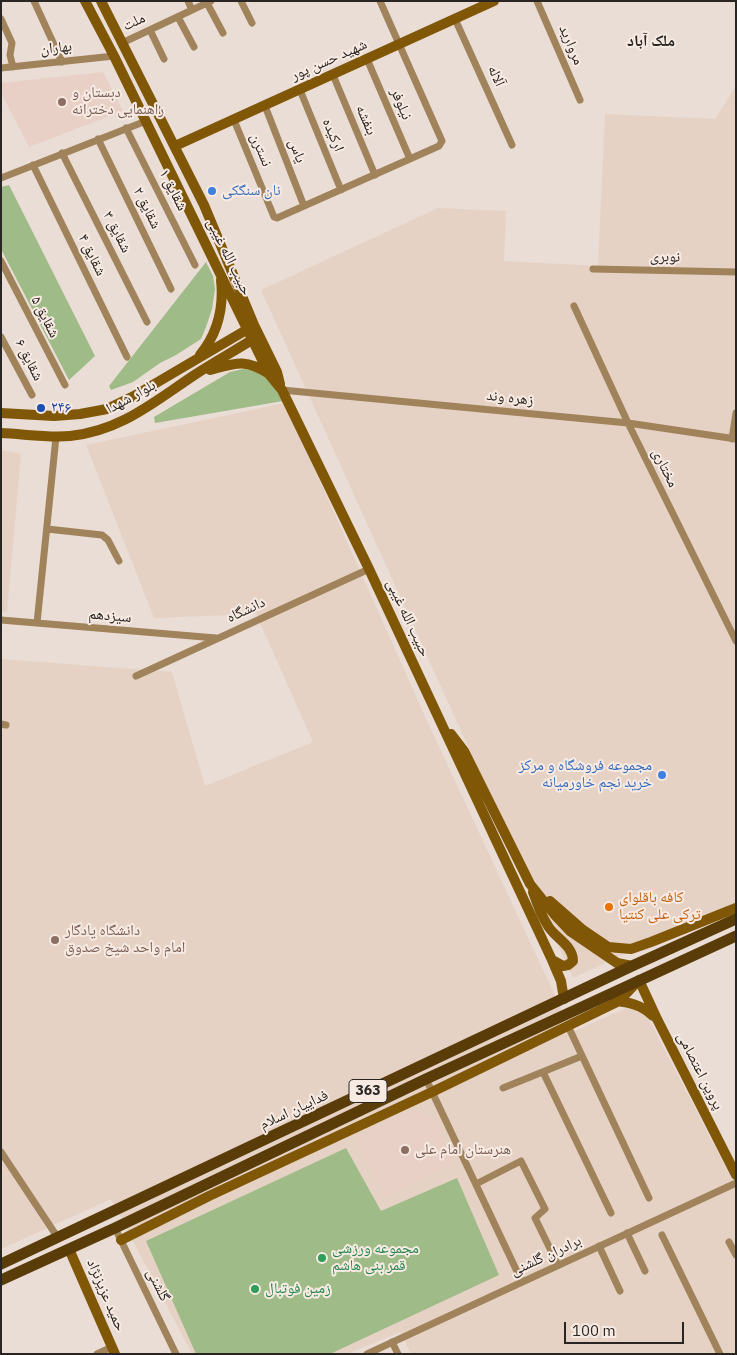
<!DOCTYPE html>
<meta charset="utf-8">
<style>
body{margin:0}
#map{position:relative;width:737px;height:1355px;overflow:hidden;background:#e9ddd5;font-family:"IBM Plex Sans",sans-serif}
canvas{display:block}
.frame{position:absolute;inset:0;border:2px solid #292522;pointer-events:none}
.scale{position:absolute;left:564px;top:1322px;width:120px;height:22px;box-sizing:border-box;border:2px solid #292522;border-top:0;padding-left:6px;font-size:15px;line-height:18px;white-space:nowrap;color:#292522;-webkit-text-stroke:4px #f7eae2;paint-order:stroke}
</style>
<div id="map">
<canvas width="737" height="1355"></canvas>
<div class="frame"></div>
<div class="scale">100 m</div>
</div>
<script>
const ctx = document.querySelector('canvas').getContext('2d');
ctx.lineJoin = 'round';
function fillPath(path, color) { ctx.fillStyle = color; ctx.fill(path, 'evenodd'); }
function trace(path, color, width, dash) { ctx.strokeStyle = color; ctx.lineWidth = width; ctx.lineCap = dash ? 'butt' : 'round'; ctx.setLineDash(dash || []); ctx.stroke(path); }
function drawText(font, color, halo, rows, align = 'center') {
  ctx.font = font + ' "IBM Plex Sans","Noto Naskh Arabic",sans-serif'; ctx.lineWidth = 4; ctx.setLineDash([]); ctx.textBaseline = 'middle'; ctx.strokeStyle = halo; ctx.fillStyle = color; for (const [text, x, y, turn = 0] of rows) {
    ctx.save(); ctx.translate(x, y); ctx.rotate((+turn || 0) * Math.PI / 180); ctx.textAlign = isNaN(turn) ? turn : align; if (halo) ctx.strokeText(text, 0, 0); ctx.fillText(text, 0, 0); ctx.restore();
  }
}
fillPath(new Path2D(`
 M 736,86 L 736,902 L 573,978 L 261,290 L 438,208 L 506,211 L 504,261 L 598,266 L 605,114 L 715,119 Z
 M 285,403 L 429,725 L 572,1032 L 640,1002 L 736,1187 L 736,1354 L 411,1354 L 400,1332 L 347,1354 L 192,1354 L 111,1199 L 1,1249 L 1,659 L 172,672 L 205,786 L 313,742 L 256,614 L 154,618 L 86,445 Z
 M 1,450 L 21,454 L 7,612 L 1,612 Z`), '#e5d2c5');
fillPath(new Path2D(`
 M 103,72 L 123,111 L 29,147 L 1,93 L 1,83 Z
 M 413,1109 L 432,1117 L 454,1163 L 384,1197 L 356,1137 Z`), '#e8d0c6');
fillPath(new Path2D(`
 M 9,185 L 95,356 L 69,380 L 1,249 L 1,187 Z
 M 206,262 L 213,276 L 215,289 L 212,309 L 206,327 L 201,339 L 176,355 L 160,363 L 133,382 L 111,390 L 109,386 Z
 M 243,369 C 268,369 271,382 283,401 L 155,423 L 154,417 L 230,372 Z
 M 346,1148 L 381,1211 L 457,1178 L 499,1275 L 330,1354 L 196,1354 L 146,1241 Z`), '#9fbb87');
trace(new Path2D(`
 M 34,1 L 62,62
 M 188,1 L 192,10
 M 241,1 L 252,23
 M 537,1 L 580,100
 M 207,3 L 223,33
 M 178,17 L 194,47
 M 1,19 L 12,43 L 10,55 L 13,67
 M 455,19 L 512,145
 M 150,30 L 164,59
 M 122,43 L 211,1
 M 367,59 L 410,159
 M 1,68 L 114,56
 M 333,75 L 375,175
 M 300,90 L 341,190
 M 265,106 L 304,206
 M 234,120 L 274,217 L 277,218 L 439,146 L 442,141 L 380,1
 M 126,128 L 195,265
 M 98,139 L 171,289
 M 62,153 L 147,322
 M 33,165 L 127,357
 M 1,178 L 146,121
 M 1,261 L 65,385
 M 593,269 L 736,272
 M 574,306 L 628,423 L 736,641
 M 1,337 L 32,395
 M 282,390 L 628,423 L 736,439
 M 732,439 L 736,413
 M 47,529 L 102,535 L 108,540 L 119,561
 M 1,620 L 216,638
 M 37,623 L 56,437
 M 136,676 L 369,569
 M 1,724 L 6,725
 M 568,1026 L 649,1198
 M 543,1072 L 611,1213
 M 426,1079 L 522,1282
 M 503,1088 L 582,1056
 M 1,1152 L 58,1238
 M 476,1184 L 521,1161 L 545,1209 L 535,1218 L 558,1265
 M 115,1228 L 176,1354
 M 627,1233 L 645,1271
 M 662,1235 L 720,1354
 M 729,1242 L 736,1255
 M 599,1246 L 620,1291
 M 392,1342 L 398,1354
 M 97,1354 L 112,1347
 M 367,1354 L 736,1183`), '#a0835b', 7);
trace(new Path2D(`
 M 85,1 L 114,56 L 269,374 L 282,390 L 369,569 L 552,960 L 561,981 L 564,999
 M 101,1 L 204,205 L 254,325 L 277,372 L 280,384
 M 175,146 L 494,1
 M 200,355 C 218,333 224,308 221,280
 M 210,370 C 235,363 246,358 269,374
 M 1,413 L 54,416 L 80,414 L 107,409 L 134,396 L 253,326
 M 1,433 C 24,434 48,438 70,436 C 121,431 155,401 196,374 C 216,361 238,349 258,336
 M 451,734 L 464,751 L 530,884 L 554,914 L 570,931 L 617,963 L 632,966
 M 533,892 C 537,904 541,915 548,926 C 555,938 573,945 573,961 L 568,965 L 563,966 L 552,960
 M 550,901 L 583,930 L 608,947 L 631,949 L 651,942 L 736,908
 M 614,1001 C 629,1002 642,1005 653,1016
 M 121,1240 L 209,1196 L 432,1092 L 619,1001 L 639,980 L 657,1019 L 736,1175
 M 69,1249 L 115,1354`), '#805607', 10);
trace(new Path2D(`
 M 1,1264 L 632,966 L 736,919
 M 1,1280 L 115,1228 L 426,1079 L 736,936`), '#5a3c09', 11);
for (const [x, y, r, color] of [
 [62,102,5,"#8d6e63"],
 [212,191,5,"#3f7fe0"],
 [41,408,5,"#1a4fb4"],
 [662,775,5,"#3f7fe0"],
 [609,907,5,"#e8710a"],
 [55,940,5,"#8d6e63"],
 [405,1150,5,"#8d6e63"],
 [322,1258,5,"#2e9e5b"],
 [255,1289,5,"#2e9e5b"]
]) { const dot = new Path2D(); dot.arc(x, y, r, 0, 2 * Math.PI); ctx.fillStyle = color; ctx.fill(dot); trace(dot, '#f7eae2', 2); }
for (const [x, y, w] of [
 [368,1091,38]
]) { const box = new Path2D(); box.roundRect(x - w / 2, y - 11.5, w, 23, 4); ctx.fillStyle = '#f7eae2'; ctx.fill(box); trace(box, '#292522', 1); }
drawText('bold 14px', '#292522', null, [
 ["363",368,1091]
]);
drawText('15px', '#292522', '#f7eae2', [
 ["ملت",134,22,-25],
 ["مروارید",571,45,67],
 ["بهاران",56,48,-6],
 ["شهید حسن پور",329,60,-24],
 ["آلاله",496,76,66],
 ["نیلوفر",401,104,67],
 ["بنفشه",366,120,67],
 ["ارکیده",333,135,68],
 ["نسترن",261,150,68],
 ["یاس",297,151,69],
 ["شقایق ۱",173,190,63],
 ["شقایق ۲",147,208,64],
 ["شقایق ۳",117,232,63],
 ["شقایق ۴",92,255,64],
 ["حبیب الله غیبی",229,257,64],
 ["نوبری",665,257,1],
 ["شقایق ۵",45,317,63],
 ["شقایق ۶",29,360,63],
 ["بلوار شهدا",131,397,-29],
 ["زهره وند",510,398,6],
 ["مختاری",665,468,64],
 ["دانشگاه",246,610,-25],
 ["سیزدهم",110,616,5],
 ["حبیب الله غیبی",408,618,65],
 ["پروین اعتصامی",700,1071,63],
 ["فداییان اسلام",294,1110,-25],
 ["برادران گلشنی",546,1256,-25],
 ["گلشنی",158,1285,64],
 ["حمید عزیزنژاد",106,1295,67]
]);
drawText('15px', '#785e54', '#f7eae2', [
 ["دبستان و",72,93],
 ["راهنمایی دخترانه",72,110],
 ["دانشگاه یادگار",65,931],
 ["امام واحد شیخ صدوق",65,948],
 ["هنرستان امام علی",415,1150]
], 'left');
drawText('15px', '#366cbe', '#f7eae2', [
 ["نان سنگکی",222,191],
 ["مجموعه فروشگاه و مرکز",652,766,"right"],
 ["خرید نجم خاورمیانه",652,783,"right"]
], 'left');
drawText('15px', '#164399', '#f7eae2', [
 ["۲۴۶",51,408]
], 'left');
drawText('15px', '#c56008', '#f7eae2', [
 ["کافه باقلوای",619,898],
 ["ترکی علی کنتیا",619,915]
], 'left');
drawText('15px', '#27864d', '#f7eae2', [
 ["مجموعه ورزشی",332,1249],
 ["قمر بنی هاشم",332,1266],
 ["زمین فوتبال",265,1289]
], 'left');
drawText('bold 16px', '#292522', '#f7eae2', [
 ["ملک آباد",651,41]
]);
</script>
